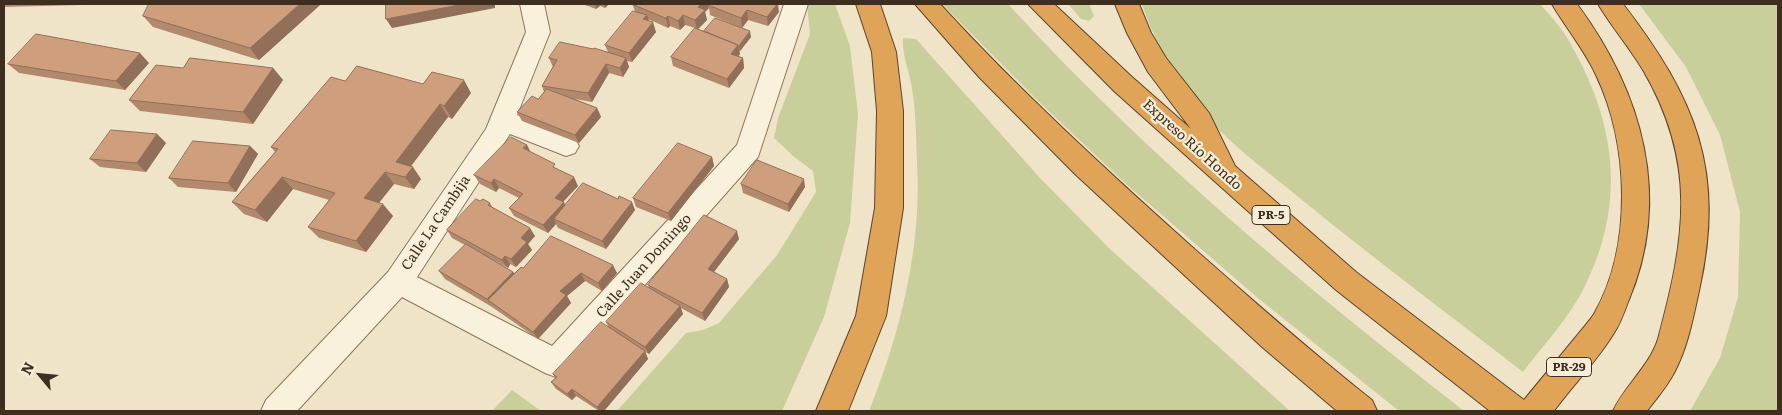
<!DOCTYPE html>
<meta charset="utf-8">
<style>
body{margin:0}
#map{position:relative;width:1782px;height:415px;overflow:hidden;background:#f0e4c8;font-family:Literata,serif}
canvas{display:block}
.frame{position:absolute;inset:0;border:5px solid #3d2e20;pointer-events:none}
.north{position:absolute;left:15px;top:350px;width:50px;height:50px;-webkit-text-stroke:4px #f7eed8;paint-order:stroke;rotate:298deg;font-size:14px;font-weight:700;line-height:20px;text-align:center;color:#3d2e20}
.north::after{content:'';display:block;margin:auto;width:18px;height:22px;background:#3d2e20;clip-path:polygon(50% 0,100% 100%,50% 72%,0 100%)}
</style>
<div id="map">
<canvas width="1782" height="415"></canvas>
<div class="frame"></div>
<div class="north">N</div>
</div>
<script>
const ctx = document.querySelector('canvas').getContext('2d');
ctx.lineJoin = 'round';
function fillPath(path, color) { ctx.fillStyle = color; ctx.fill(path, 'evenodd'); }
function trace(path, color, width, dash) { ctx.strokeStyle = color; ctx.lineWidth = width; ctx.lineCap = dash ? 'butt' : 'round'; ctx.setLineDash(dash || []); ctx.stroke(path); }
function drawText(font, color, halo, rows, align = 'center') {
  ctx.font = font + ' Literata,serif'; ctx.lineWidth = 4.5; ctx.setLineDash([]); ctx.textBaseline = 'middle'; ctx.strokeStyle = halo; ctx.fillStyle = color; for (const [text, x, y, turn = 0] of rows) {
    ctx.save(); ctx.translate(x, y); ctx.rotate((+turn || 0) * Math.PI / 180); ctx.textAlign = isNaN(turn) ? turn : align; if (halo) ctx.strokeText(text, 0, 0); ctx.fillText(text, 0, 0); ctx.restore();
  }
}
fillPath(new Path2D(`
 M 807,4 L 835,4 L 850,46 L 858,114 L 850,223 L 824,317 L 782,411 L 617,411 L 686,333 L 703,330 L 719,323 L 777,255 L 816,192 L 813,171 L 793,156 L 774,138 L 778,118 L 810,34 Z
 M 942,4 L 1008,4 C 1146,155 1303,285 1464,411 L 1399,411 L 1259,299 L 1126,184 L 1038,101 Z
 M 1068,4 L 1089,4 L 1094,16 L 1089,21 L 1081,19 Z
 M 1142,4 L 1540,4 C 1549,14 1559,25 1566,36 C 1615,118 1628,199 1585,286 C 1570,317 1544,344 1523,372 C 1447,313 1370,256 1296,195 C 1263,168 1224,140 1198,106 C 1174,75 1154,41 1142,4 Z
 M 1639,4 L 1778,4 L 1778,411 L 1690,411 L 1720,358 L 1738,297 L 1740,212 L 1720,135 L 1686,67 Z
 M 903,38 L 916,39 L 1040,178 L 1110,249 L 1290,411 L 869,411 C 900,334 922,247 917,163 C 916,137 916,109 911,83 C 908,68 902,54 903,38 Z
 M 512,390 L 541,411 L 492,411 Z`), '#c9cf9b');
const street = new Path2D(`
 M 520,4 L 544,4 L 550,32 L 517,115 L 575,139 L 579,146 L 575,153 L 566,156 L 510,134 L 417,277 L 552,346 L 737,145 L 784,4 L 808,4 L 758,157 L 567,373 L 556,377 L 545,373 L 402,297 L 297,411 L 261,411 L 266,400 L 388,272 L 486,129 L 526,32 Z`);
const highway = new Path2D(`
 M 856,4 L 880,4 L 896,52 L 903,111 L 903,208 L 886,316 L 848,411 L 816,411 L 856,316 L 875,208 L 877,111 L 872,52 Z
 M 915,4 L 940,4 C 1019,90 1104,168 1191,246 C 1250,298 1310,351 1372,400 L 1377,411 L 1337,411 L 1261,346 L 1075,174 L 979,77 Z
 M 1028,4 L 1054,4 L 1132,77 L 1191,129 L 1148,72 L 1127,33 L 1115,4 L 1139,4 L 1151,33 L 1166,58 L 1209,113 L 1235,166 L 1356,272 L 1524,400 C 1541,379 1558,359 1575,338 C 1581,330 1588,323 1594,314 C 1633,246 1629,144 1596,75 C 1584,49 1566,28 1552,4 L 1577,4 C 1642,92 1673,197 1628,302 C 1624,313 1620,324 1614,333 C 1597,361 1573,385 1554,411 L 1490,411 L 1336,290 L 1114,91 Z
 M 1598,4 L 1623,4 C 1696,99 1726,171 1699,291 C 1693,318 1688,346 1675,371 C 1668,385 1657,398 1647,411 L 1613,411 C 1625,385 1649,367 1658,339 C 1685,239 1698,164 1643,70 C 1629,47 1612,27 1598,4 Z`);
trace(street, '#8d765c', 2);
trace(highway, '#5b4430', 2);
fillPath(street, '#faf1dc');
fillPath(highway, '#e0a458');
fillPath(new Path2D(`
 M 4,4 L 121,4 L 4,7 Z
 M 149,4 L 319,4 L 320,5 L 259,60 L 153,27 L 143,16 Z
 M 582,4 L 609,4 L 605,8 L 600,6 L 596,9 Z
 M 632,4 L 709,4 L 779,12 L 768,26 L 748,20 L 742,28 L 710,15 L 709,8 L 705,12 L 707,20 L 698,29 L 704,31 L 751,37 L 740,51 L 739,51 L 740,54 L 738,56 L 743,58 L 744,68 L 729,88 L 673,66 L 671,57 L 695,28 L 685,25 L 680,30 L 670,26 L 668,28 L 648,19 L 656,32 L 632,62 L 627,61 L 629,67 L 623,77 L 609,73 L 592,102 L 575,99 L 597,108 L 601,117 L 579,143 L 522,121 L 517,112 L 538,99 L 544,92 L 542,86 L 553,67 L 549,58 L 593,49 L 608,52 L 605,45 L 635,11 Z
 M 149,63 L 125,90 L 19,73 L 8,64 Z
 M 183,68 L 273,68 L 283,80 L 253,124 L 140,111 L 129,100 Z
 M 423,84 L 471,93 L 452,119 L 448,117 L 411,166 L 421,179 L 414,189 L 394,184 L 379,203 L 393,216 L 366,252 L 319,238 L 308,227 L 329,200 L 293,189 L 267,222 L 244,214 L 232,202 L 275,152 L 271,147 Z
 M 157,134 L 166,143 L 146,172 L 100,167 L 90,159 Z
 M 527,145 L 530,152 L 557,169 L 578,186 L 563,202 L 565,205 L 635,210 L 606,249 L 558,228 L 556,224 L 548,233 L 514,216 L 509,208 L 519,198 L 499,188 L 496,192 L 480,184 L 474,175 Z
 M 250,146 L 258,154 L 236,192 L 178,187 L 169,178 Z
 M 712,157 L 714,166 L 671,221 L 636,207 L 633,198 Z
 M 741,184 L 805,187 L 789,212 L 743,193 Z
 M 490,203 L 493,208 L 535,236 L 528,244 L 532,250 L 516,267 L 510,264 L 508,268 L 488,257 L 513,272 L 514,273 L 523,268 L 617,273 L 602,291 L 585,281 L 567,296 L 571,303 L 538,339 L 492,307 L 445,279 L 439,271 L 465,245 L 452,238 L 447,230 Z
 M 739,239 L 714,272 L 727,279 L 729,287 L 705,321 L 681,308 L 683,314 L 649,354 L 645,352 L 648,359 L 604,411 L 599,411 L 576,396 L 572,400 L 556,389 L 551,382 L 555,378 L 553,374 L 609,328 L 606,322 L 649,288 L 648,285 Z`), '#b2896c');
fillPath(new Path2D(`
 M 300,4 L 319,4 L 320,5 L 259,60 L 250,48 Z
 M 464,4 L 495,4 L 495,8 L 392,28 L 386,19 Z
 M 595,4 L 599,4 L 600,6 L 596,9 Z
 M 604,4 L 609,4 L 605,8 Z
 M 701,4 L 709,4 L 708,5 L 709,8 L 705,12 L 707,20 L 697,30 L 695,20 L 698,7 Z
 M 777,4 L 778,4 L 779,12 L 768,26 L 767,17 Z
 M 747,10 L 748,20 L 742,28 L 741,18 Z
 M 647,15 L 650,24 L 643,19 Z
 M 683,15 L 685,25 L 680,30 L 678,21 Z
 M 668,16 L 670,26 L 668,28 L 666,18 Z
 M 653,22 L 656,32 L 632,62 L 629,53 Z
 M 750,31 L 751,37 L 740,51 L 739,46 Z
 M 738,45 L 740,54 L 733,63 L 731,54 Z
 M 140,53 L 149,63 L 125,90 L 116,81 Z
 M 626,58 L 629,67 L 623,77 L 620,68 Z
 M 743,58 L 744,68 L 729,88 L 727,79 Z
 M 606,64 L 609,73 L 592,102 L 588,93 Z
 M 273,68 L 283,80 L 253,124 L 243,112 Z
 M 464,80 L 471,93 L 452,119 L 444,106 Z
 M 440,104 L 448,117 L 405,174 L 396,162 Z
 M 597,108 L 601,117 L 579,143 L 575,135 Z
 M 157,134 L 166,143 L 146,172 L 137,163 Z
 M 527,145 L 531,153 L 523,148 Z
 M 250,146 L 258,154 L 236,192 L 228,183 Z
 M 712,157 L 714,166 L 671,221 L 668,213 Z
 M 413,167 L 421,179 L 414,189 L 405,177 Z
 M 385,172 L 394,184 L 373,210 L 364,198 Z
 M 282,177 L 293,189 L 267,222 L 255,210 Z
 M 574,177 L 578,186 L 559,206 L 555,198 Z
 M 494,179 L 499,188 L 496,192 L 491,183 Z
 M 804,179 L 805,187 L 789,212 L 788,204 Z
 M 564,202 L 568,211 L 554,219 L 556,224 L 548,233 L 543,225 Z
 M 632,202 L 635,210 L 606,249 L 602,241 Z
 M 383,204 L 393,216 L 366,252 L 356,241 Z
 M 530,228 L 535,236 L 528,244 L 532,250 L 516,267 L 511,259 L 521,238 Z
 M 737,231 L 739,239 L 710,277 L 708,269 Z
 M 505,256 L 510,264 L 508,268 L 502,260 Z
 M 613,265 L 617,273 L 602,291 L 598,283 Z
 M 513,272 L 518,280 L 488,300 L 492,307 L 487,299 Z
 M 581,273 L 585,281 L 567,296 L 571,303 L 538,339 L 533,332 L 560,291 Z
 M 727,279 L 729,287 L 705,321 L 702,313 Z
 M 680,306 L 683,314 L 649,354 L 645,347 Z
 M 645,351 L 648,359 L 604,411 L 600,411 L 597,407 Z
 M 572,389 L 576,396 L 572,400 L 567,394 Z`), '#916f58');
const building = new Path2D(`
 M 149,4 L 300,4 L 250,48 L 143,16 Z
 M 386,4 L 464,4 L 386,19 Z
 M 632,4 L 701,4 L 698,7 L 705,10 L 695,20 L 683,15 L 678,21 L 668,16 L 666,18 Z
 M 709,4 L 777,4 L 767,17 L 747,10 L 741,18 L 708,5 Z
 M 633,11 L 647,15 L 643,19 L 653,22 L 629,53 L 605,45 Z
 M 715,18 L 750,31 L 739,46 L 738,45 L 704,31 Z
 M 695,28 L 738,45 L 731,54 L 743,58 L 727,79 L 671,57 Z
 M 36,34 L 140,53 L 116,81 L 8,64 Z
 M 560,42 L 593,49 L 594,48 L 626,58 L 620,68 L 606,64 L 588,93 L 542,86 L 557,60 L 549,58 Z
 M 190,58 L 273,68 L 243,112 L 129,100 L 156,65 L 183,68 Z
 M 357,66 L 423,84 L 432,72 L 464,80 L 444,106 L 440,104 L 396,162 L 413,167 L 405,177 L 385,172 L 364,198 L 383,204 L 356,241 L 308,227 L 335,193 L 282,177 L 255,210 L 232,202 L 278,149 L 271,147 L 331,77 L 345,81 Z
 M 547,89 L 597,108 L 575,135 L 517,112 L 532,96 L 538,99 Z
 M 111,130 L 157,134 L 137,163 L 90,159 Z
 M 511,137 L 527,145 L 523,148 L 555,164 L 553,167 L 574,177 L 555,198 L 564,202 L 543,225 L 509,208 L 523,194 L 494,179 L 491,183 L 474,175 Z
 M 193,141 L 250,146 L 228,183 L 169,178 Z
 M 678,143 L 712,157 L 668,213 L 633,198 Z
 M 757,160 L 804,179 L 788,204 L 741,184 Z
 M 583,183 L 618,199 L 619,196 L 632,202 L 602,241 L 554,219 Z
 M 476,199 L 480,201 L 483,199 L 490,203 L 488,205 L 530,228 L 521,238 L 527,242 L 511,259 L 505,256 L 502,260 L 447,230 Z
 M 704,215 L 737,231 L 708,269 L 727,279 L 702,313 L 648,285 Z
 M 551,236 L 613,265 L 598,283 L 581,273 L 560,291 L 566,295 L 533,332 L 488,300 L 521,267 L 523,268 Z
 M 466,244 L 513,272 L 487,299 L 439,271 Z
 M 641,283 L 680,306 L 645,347 L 606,322 Z
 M 601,322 L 645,351 L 597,407 L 572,389 L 567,394 L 551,382 L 557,377 L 553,374 Z`);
fillPath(building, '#cf9f7d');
trace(building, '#916f58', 1);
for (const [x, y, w] of [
 [1271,215,38],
 [1569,367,45]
]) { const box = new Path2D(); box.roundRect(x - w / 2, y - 9.5, w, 19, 4); ctx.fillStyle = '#f7eed8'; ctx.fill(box); trace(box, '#3d2e20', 1); }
drawText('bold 12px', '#3d2e20', null, [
 ["PR-5",1271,215],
 ["PR-29",1569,367]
]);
drawText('14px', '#3d2e20', '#f7eed8', [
 ["Expreso Río Hondo",1192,145,42],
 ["Calle La Cambija",436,223,-56],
 ["Calle Juan Domingo",644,266,-48]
]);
</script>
